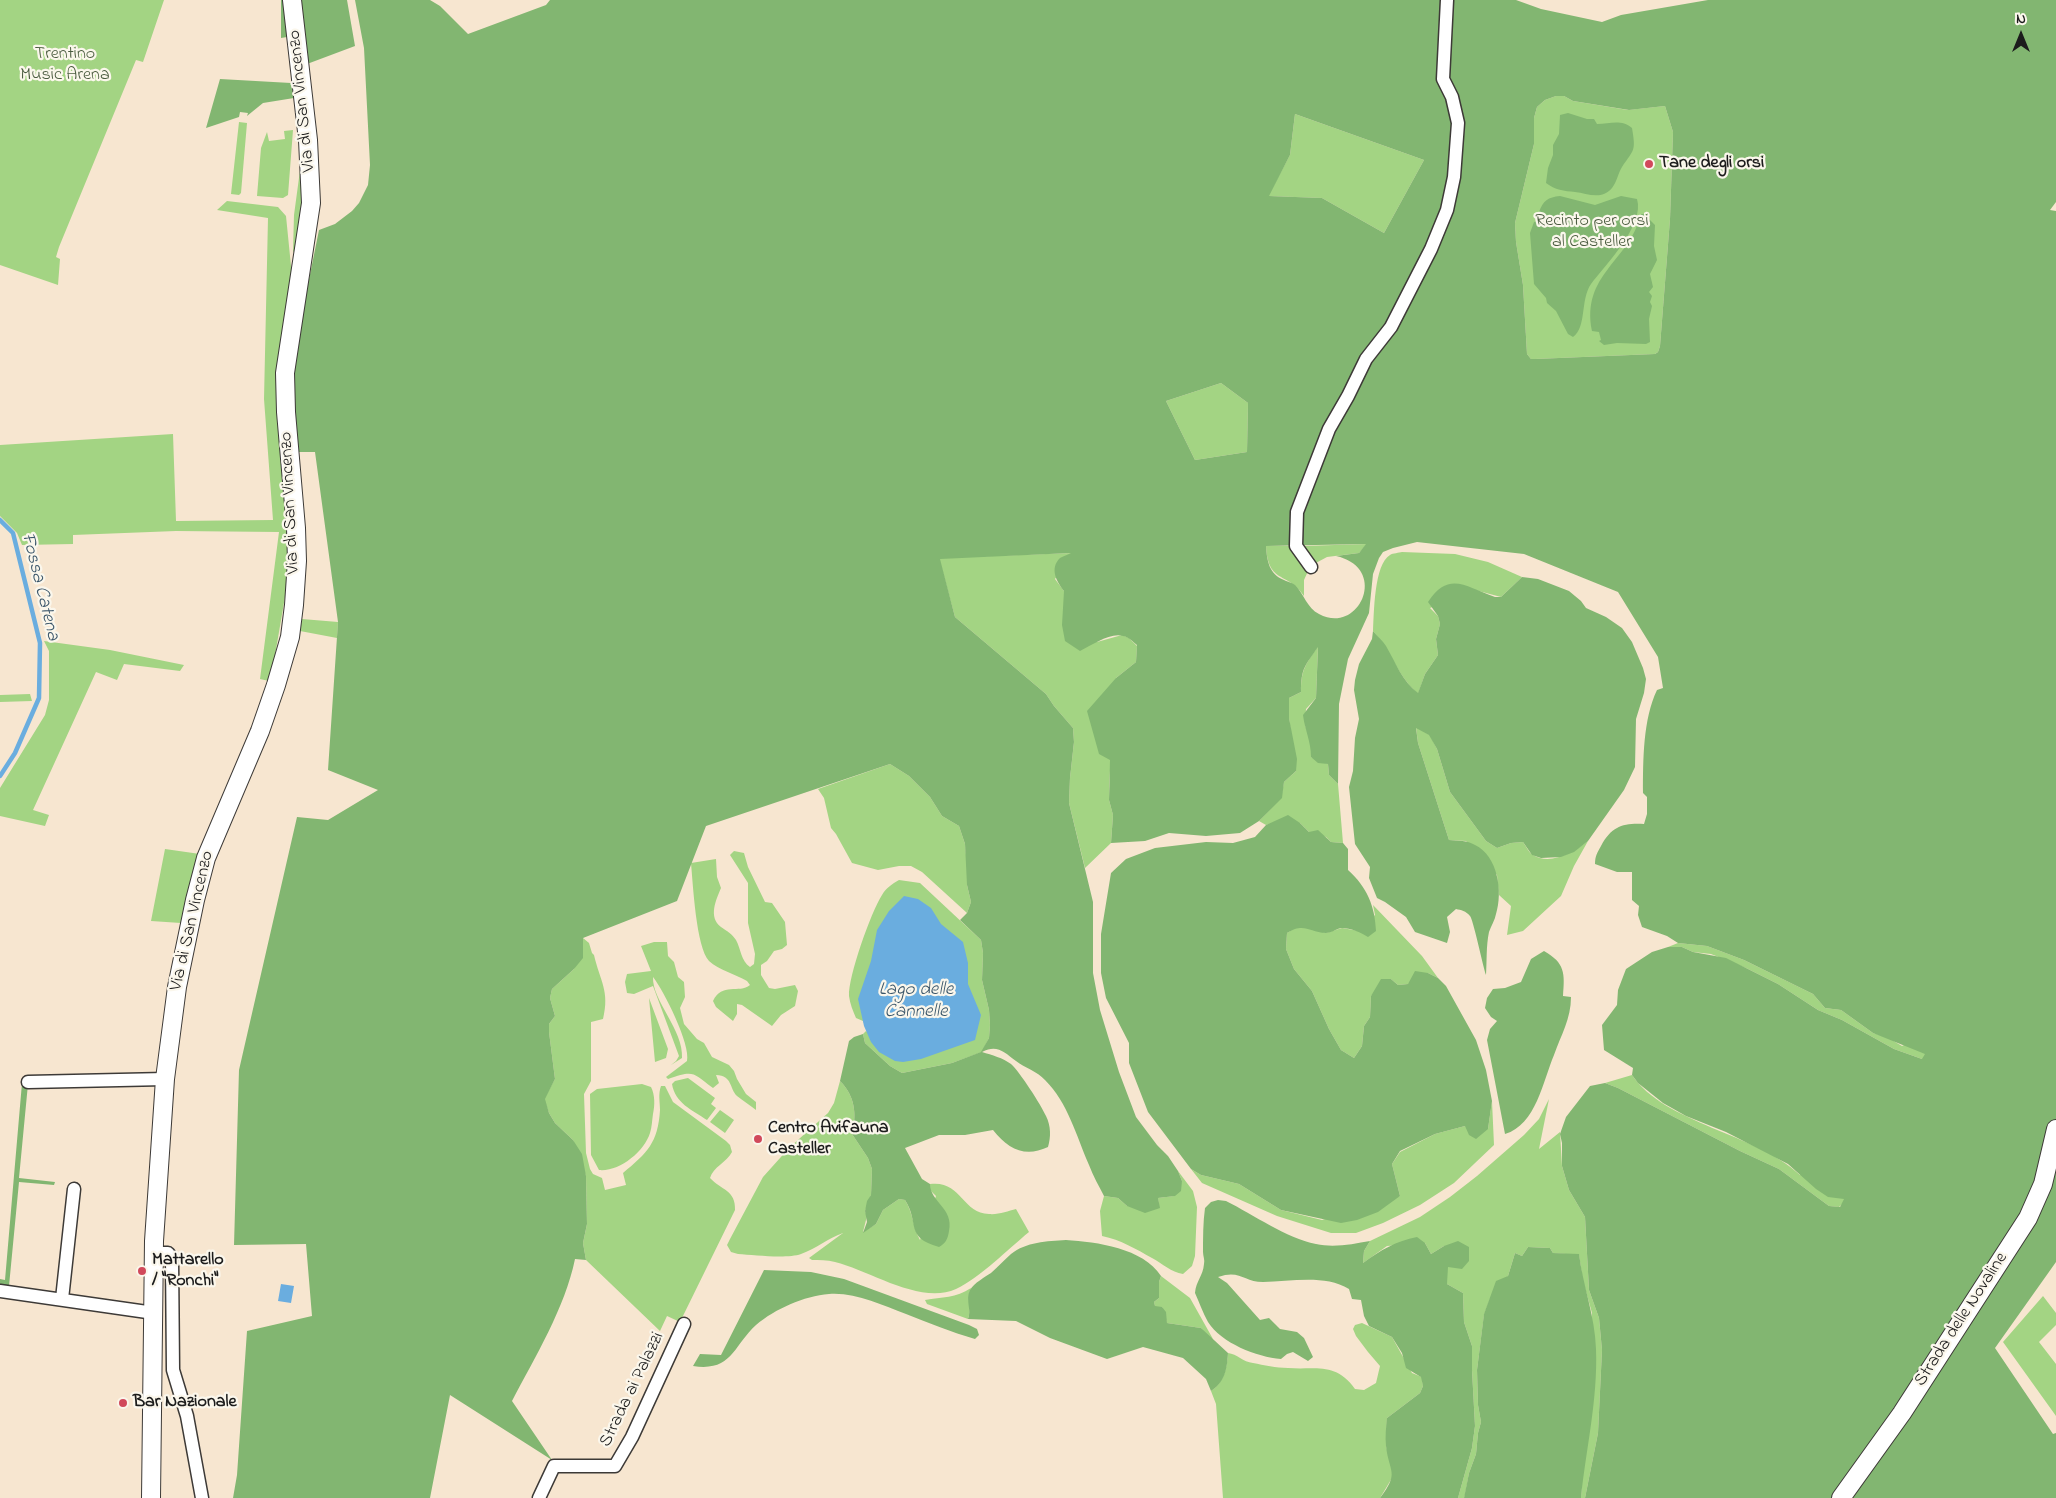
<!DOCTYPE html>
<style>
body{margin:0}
#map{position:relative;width:2056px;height:1498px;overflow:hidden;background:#f7e6d0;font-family:"Indie Flower",sans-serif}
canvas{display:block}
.north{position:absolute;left:1996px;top:10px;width:50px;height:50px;-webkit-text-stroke:4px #fbf7ec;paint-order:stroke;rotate:0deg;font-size:14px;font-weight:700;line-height:20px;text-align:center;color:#1c1c1c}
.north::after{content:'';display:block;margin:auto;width:18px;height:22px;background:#1c1c1c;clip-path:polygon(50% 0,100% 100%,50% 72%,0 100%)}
</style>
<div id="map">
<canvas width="2056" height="1498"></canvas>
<div class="north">N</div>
</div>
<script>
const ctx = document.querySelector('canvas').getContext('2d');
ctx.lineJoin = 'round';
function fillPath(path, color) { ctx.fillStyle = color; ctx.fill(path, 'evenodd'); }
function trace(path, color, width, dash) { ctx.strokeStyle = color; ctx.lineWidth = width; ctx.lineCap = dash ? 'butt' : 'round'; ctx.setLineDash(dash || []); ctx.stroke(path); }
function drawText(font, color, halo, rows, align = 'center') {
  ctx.font = font + ' "Indie Flower",sans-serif'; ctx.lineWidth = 4.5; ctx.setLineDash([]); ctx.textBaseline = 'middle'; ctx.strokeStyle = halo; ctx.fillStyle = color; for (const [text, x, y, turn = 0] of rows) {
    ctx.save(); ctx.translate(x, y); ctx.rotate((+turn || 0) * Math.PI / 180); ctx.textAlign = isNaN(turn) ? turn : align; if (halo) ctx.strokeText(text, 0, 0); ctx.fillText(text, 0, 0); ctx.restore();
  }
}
fillPath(new Path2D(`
 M 0,0 L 164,0 L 143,62 L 136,60 L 59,247 L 56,257 L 60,259 L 58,285 L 0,265 Z
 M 1556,96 L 1564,96 L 1573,101 L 1628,110 L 1665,106 L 1673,132 L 1670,219 L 1660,346 L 1658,352 L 1655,354 L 1535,359 L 1531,359 L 1527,354 L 1523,285 L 1516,242 L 1515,223 L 1534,144 L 1534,118 L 1537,107 L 1545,100 Z
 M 1295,114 L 1424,160 L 1384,233 L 1322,198 L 1268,196 L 1290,155 Z
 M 239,122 L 247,123 L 241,193 L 239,195 L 231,194 Z
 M 293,130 L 288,195 L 283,198 L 257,196 L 261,148 L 267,132 L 269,141 L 285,139 L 284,131 Z
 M 301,163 L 303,193 L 296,255 L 293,251 L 294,215 Z
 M 227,201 L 278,207 L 286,216 L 292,276 L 288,555 L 286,591 L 273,667 L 269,681 L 260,679 L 279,532 L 176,531 L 73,535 L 73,544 L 22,545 L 17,533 L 0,516 L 0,445 L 173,434 L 176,521 L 273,520 L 264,399 L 268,218 L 217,210 Z
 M 1221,383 L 1248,403 L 1247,452 L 1195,460 L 1166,401 Z
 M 1367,544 L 1359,553 L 1327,557 L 1314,564 L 1302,546 Z
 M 1266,546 L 1292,546 L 1309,569 L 1304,580 L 1304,596 C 1288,571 1268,585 1266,546 Z
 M 1402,552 L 1455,554 L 1488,562 L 1522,577 L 1501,597 L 1475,590 L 1430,608 L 1438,616 L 1440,624 L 1436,639 L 1438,655 L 1425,674 L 1418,694 C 1398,676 1390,650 1373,631 C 1374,614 1374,564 1390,555 C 1393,553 1399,553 1402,552 Z
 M 1073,553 L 1055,579 L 1064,591 L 1064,605 L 1097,642 L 1122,635 L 1129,638 L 1137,646 L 1136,662 L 1116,678 L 1109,786 L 1109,800 L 1113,815 L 1111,843 L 1085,868 L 1069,803 L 1070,778 L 1074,742 L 1073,728 L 1054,706 L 1046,694 L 955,617 L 939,558 Z
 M 302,619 L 338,622 L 337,638 L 300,631 Z
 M 44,641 L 110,650 L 184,665 L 180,671 L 124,664 L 117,680 L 96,672 L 33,810 L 49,815 L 45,826 L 0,816 L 0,788 L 45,715 L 49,700 L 49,651 Z
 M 1318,646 L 1316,698 L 1306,709 L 1305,725 L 1311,742 L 1311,757 L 1328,764 L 1329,775 L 1338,784 L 1343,843 L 1331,842 L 1326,837 L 1309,832 L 1300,823 L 1276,822 L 1266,825 L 1259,821 L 1281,798 L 1284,782 L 1296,771 L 1289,718 L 1289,698 L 1301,692 C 1301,668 1306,665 1318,646 Z
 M 30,694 L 32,701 L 0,702 L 0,695 Z
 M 1416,727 L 1430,735 L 1437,749 L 1450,792 L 1486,841 L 1497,848 L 1511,843 L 1523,842 C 1526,846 1529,853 1533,855 C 1550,866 1574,852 1588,841 L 1574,866 L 1561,896 L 1523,931 L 1507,935 L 1511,906 L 1499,895 L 1497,875 L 1466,841 L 1449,840 L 1418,743 Z
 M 890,764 L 909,776 L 930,797 L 942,816 L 959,826 L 965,844 L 967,866 L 967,885 L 971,902 L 967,913 L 922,872 L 911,866 L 899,866 L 878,870 L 852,863 L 836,834 L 831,828 L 824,798 L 818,789 Z
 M 165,849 L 200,854 L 181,923 L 151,921 Z
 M 734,851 L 744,853 L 748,867 L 765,902 L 772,903 L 785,922 L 787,945 L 782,949 L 774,951 L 767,961 L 761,965 L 761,975 L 769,988 L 775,989 L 795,985 L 798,991 L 795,1006 L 781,1015 L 772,1026 L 742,1005 L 737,1004 L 737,1014 L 733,1021 L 716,1007 L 713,1001 C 722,982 739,994 750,985 L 747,981 C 735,974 719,970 709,961 C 696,947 693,884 691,863 L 716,859 L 717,877 L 721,888 C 716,900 708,917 721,927 C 727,931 732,934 736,940 C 741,949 741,961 750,967 L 754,964 L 755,954 L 748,923 L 748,883 L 730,855 Z
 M 899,880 L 920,883 L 981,940 L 983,953 L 982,980 L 989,1010 L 990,1025 L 989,1038 L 982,1052 L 952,1063 L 902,1073 L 890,1066 L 865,1043 L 863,1034 L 866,1031 L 869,1033 L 863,1021 L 856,1018 C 853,1011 850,1004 849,996 C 848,977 871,912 882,895 C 886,888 892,884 899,880 Z
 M 1373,905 L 1422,956 L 1438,978 L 1428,973 L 1408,984 L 1398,985 L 1391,979 L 1371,996 L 1370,1017 L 1364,1026 L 1362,1046 L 1354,1058 L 1341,1050 L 1329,1029 L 1312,991 L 1294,969 L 1286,949 L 1287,933 L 1296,927 L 1308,928 L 1326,933 L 1342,928 L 1359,931 L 1375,915 Z
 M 583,938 L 589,943 L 592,953 L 594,955 C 600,981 610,991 603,1019 L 591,1022 L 591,1081 L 584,1094 L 586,1153 L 590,1169 L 593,1174 L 602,1178 L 605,1190 L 626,1185 L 623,1173 C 647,1153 658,1143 660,1110 C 660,1102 658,1094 661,1086 L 665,1086 L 673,1102 L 726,1141 L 730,1145 L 732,1152 C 727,1162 713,1167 710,1178 C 721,1190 736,1190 735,1210 L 680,1322 L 667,1316 L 660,1331 L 586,1260 L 583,1243 L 587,1224 L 586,1176 L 573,1140 L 555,1123 L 549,1113 L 544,1099 L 555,1079 L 549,1032 L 549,1024 L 555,1016 L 550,998 L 552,989 L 574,969 Z
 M 654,942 L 667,942 L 668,956 L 674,962 L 678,977 L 684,982 L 685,997 L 680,1008 L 684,1024 L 697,1039 L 704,1043 L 712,1057 L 729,1065 L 734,1071 L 737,1079 L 746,1094 L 756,1102 L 756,1110 C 750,1105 743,1101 737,1096 C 729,1088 733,1076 716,1075 L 719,1083 L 713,1088 C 692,1072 694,1070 668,1079 L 666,1077 L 687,1061 C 691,1045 664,991 653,977 C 652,1001 684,1030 682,1058 L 671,1065 L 676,1061 L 679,1056 L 653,986 L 634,994 L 627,993 L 625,982 L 627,974 L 651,971 L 641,946 Z
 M 1678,943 L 1707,946 L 1744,960 L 1813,994 L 1825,1008 L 1841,1010 L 1873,1033 L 1887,1037 L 1902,1046 L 1948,1025 L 1866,1183 L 1839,1207 L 1829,1206 L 1779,1169 L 1740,1151 L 1618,1088 L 1605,1083 L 1632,1075 C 1665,1124 1756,1133 1800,1175 L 1922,1059 L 1894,1049 L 1842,1020 L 1818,1010 L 1778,984 L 1746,968 L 1711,954 L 1693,952 L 1682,947 L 1668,947 Z
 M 649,998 L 668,1049 L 666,1058 L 655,1062 Z
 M 688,1078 L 715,1098 L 711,1104 L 716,1108 L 707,1120 C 692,1110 675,1103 672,1084 L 675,1081 Z
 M 840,1081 C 855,1096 857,1114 852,1134 L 868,1158 L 872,1169 L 871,1195 L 865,1211 L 867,1216 L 863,1232 L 876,1224 L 883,1210 L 899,1199 L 905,1200 C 913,1212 913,1228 920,1240 L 936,1196 L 930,1190 L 930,1184 C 961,1180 962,1213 989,1214 C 998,1215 1008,1211 1016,1209 L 1029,1232 C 1008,1249 980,1278 956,1289 C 920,1305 871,1271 835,1262 C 827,1260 819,1260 812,1260 L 809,1258 L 843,1233 C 828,1238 816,1249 801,1254 C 787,1259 754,1255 738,1254 L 731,1252 L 727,1245 L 730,1239 L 763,1177 L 789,1148 L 828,1113 L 834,1103 Z
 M 642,1084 L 651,1087 C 655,1095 655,1105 653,1114 C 652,1120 652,1127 650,1133 C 644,1152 619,1172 599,1170 L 591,1155 L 590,1094 L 597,1089 Z
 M 1549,1099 L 1539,1149 L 1560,1132 L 1562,1166 L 1569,1190 L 1585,1217 L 1589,1290 L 1599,1318 L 1602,1350 L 1598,1433 L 1585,1498 L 1581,1498 L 1592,1313 L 1583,1281 L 1579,1255 L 1553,1253 L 1550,1248 L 1528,1247 L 1522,1256 L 1515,1253 L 1508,1276 L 1490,1299 L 1484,1315 L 1477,1370 L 1478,1405 L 1481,1422 L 1478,1433 L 1476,1454 L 1469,1473 L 1465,1495 L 1464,1498 L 1458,1498 L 1472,1448 L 1475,1426 L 1472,1370 L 1472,1346 L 1464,1322 L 1463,1293 L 1447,1284 L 1444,1246 L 1431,1254 L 1425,1243 L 1387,1246 L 1363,1263 L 1364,1251 L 1370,1241 L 1420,1217 L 1450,1197 L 1477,1176 L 1524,1135 L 1539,1119 Z
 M 1492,1101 L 1494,1145 L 1454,1183 L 1420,1205 L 1383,1223 L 1356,1233 L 1331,1233 L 1277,1216 L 1202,1183 L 1191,1169 L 1201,1175 L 1239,1184 L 1281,1210 L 1322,1220 L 1400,1196 L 1392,1164 L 1400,1152 L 1435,1134 L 1465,1126 L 1488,1129 Z
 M 720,1110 L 734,1120 L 725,1133 L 710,1122 Z
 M 1178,1171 L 1193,1191 L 1197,1207 L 1195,1256 L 1192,1266 L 1183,1274 C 1171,1272 1163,1264 1152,1258 C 1136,1249 1121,1240 1102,1236 L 1100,1211 L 1104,1196 L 1118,1198 L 1127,1206 L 1159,1208 L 1158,1198 L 1174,1196 L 1182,1181 Z
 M 1161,1276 L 1190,1298 L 1213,1339 L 1207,1336 L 1201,1328 L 1167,1323 L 1162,1307 L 1155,1307 L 1154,1302 L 1159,1298 L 1159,1282 Z
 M 971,1288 C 966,1301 972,1309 968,1319 L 927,1304 L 925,1300 C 942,1297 956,1298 971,1288 Z
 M 2043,1296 L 2056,1313 L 2056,1325 L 2039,1342 L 2056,1364 L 2056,1416 L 2003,1342 Z
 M 1362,1323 L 1392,1337 L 1412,1373 L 1422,1377 L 1423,1386 L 1420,1393 L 1387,1418 L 1386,1446 L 1393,1472 L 1392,1478 L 1380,1498 L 1223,1498 L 1216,1404 L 1211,1391 C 1224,1382 1227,1368 1228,1353 C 1237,1354 1243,1362 1253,1363 C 1264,1365 1276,1368 1288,1368 C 1316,1370 1336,1362 1355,1389 L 1364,1390 L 1376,1383 L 1380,1366 L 1368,1352 L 1356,1336 L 1353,1329 L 1355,1325 Z`), '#a3d483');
fillPath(new Path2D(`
 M 281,0 L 284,0 L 287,37 L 281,38 Z
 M 300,0 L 347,0 L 355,46 L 307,64 Z
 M 355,0 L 430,0 L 440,6 L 468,34 L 546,5 L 550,0 L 1516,0 L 1541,9 L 1602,22 L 1621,15 L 1708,0 L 2056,0 L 2056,202 L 2050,210 L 2056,211 L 2056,1262 L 1995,1348 L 2053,1434 L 2056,1433 L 2056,1498 L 1585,1498 L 1598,1433 L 1602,1350 L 1599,1318 L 1589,1290 L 1585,1217 L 1569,1190 L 1562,1166 L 1562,1143 L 1560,1134 L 1566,1117 L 1590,1086 L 1605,1083 L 1618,1088 L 1740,1151 L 1779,1169 L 1829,1206 L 1840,1207 L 1844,1199 L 1828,1197 L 1816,1189 L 1788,1164 L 1726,1132 L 1686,1116 L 1663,1103 L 1638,1083 L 1632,1075 L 1633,1068 L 1604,1050 L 1602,1025 L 1617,1005 L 1618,990 L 1626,969 L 1652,952 L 1668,947 L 1682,947 L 1693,952 L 1726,958 L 1778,984 L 1818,1010 L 1842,1020 L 1894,1049 L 1922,1059 L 1925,1054 L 1873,1033 L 1841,1010 L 1825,1008 L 1813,994 L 1744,960 L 1707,946 L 1678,943 L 1667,936 L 1642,927 L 1638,915 L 1639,906 L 1632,900 L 1632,872 L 1617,872 L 1595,864 C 1595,856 1597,853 1601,846 C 1612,826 1623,823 1644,824 L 1647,814 L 1647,797 L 1643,793 C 1643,760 1643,719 1657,690 L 1663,688 L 1658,657 L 1618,592 L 1524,554 L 1417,542 L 1393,548 L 1383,552 L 1379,558 L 1373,574 L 1369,613 L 1348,659 L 1339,704 L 1338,784 L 1329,775 L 1328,764 L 1318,763 L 1311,757 C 1311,741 1305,731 1303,715 L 1316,698 L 1318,647 C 1305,666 1301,668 1301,692 L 1289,698 L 1289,718 L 1297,759 L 1296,771 L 1284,782 L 1282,798 L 1259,821 L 1240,833 L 1206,836 L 1169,833 L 1145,841 L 1111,843 L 1113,815 L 1109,800 L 1110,760 L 1099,754 L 1087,711 L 1116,678 L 1136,662 L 1137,645 C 1133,642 1129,637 1123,636 C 1111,632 1092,645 1080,651 L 1065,641 L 1062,625 L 1064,591 C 1057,582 1049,569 1060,558 C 1063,556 1068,555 1071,553 L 940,559 L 955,617 L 1046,694 L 1054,706 L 1073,728 L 1074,742 L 1070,778 L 1069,803 L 1093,902 L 1093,973 L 1100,1010 L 1119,1072 L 1136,1117 L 1157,1145 L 1168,1156 L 1178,1171 L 1182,1181 L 1181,1191 L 1175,1196 L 1158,1198 L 1160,1208 L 1145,1213 L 1127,1206 L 1118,1198 L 1104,1196 C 1099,1186 1093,1176 1089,1165 C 1076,1135 1068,1103 1045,1080 C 1037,1071 1025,1068 1016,1061 C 1004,1052 997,1044 982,1052 C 992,1055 1003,1058 1011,1064 C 1020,1072 1041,1105 1046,1116 C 1051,1126 1051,1137 1048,1147 C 1025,1158 1008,1149 993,1130 L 965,1135 L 939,1135 L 905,1148 L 922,1179 L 930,1184 C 930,1202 954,1208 949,1231 C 948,1239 945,1244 939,1247 C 904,1237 920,1223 905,1200 L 899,1199 L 883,1210 L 876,1224 L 863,1233 L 867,1222 L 865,1211 L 867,1201 L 871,1195 L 872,1169 L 868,1158 L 852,1134 C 857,1114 855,1096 840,1081 L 849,1041 L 854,1037 L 863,1034 L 865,1043 L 890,1066 L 902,1073 L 952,1063 L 981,1052 L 989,1038 L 990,1025 L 989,1010 L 982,980 L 983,953 L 981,940 L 960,920 L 967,913 L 971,902 L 967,885 L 965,844 L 959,826 L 942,816 L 930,797 L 909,776 L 890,764 L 706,826 L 677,901 L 583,938 L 583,958 L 574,969 L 552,989 L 550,998 L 555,1016 L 549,1024 L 549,1032 L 555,1079 L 545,1099 L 549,1113 L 555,1123 L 573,1140 L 582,1154 L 586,1176 L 587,1224 L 583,1243 L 586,1260 L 575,1259 C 565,1308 535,1357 512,1401 L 552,1460 L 450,1395 L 430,1498 L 233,1498 L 237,1475 L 247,1331 L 312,1316 L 306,1244 L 234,1245 L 239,1070 L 297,817 L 328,820 L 378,790 L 328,770 L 338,622 L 315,452 L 297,452 L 290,373 L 319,230 L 335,224 L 352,211 L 359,203 L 368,185 L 370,165 L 364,48 ZM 1556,96 L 1564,96 L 1573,101 L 1629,110 L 1665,106 L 1673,132 L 1670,219 L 1660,346 L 1658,352 L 1655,354 L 1535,359 L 1531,359 L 1527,354 L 1523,285 L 1516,242 L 1515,223 L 1534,144 L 1534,118 L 1537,107 L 1545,100 ZM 1295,114 L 1424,160 L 1384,233 L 1322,198 L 1269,196 L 1290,155 ZM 1221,383 L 1248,403 L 1247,452 L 1195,460 L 1166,401 ZM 1366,544 L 1359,553 L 1336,556 C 1390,568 1359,636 1319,614 C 1307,608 1304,594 1295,585 C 1291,582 1288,582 1284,580 C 1269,574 1267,561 1266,546 Z
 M 220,79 L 291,83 L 294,98 L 263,103 L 247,116 L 248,113 L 240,112 L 239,117 L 206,128 Z
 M 1568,113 L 1587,119 L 1594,119 L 1597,124 C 1610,124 1621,119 1632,128 C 1636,152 1634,149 1622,167 C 1618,173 1617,182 1612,188 C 1601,201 1587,193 1575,192 C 1564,191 1555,190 1546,183 L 1548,168 L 1553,155 L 1553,145 L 1559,134 L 1560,115 Z
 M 1560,196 L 1595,205 L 1621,196 L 1637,199 C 1645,225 1606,264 1591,284 C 1580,300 1587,327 1573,337 L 1568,334 L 1556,311 L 1547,303 L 1546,298 L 1534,284 L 1530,233 L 1534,222 L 1541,220 L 1539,212 C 1543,201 1548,197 1560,196 Z
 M 1641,214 L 1644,214 L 1655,225 L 1654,246 L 1657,260 L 1650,274 L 1653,287 L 1649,292 L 1652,296 L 1650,302 L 1652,306 L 1649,319 L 1650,342 L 1646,344 L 1617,343 L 1604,345 L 1599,341 L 1601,340 L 1599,332 L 1592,331 C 1581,274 1629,262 1641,214 Z
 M 1522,577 L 1538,579 L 1569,591 L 1581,601 L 1586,608 L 1606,617 L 1622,628 L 1632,642 L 1643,668 L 1646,679 L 1644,693 L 1636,719 L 1635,767 L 1624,790 L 1588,841 L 1574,852 L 1561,857 L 1541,858 L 1532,855 L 1523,842 L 1511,843 L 1497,848 L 1486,841 L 1450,792 L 1437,749 L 1429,735 L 1416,728 L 1418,743 L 1449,840 C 1458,841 1467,840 1475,845 C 1498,856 1503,892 1496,914 C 1495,920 1491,926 1489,932 C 1486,946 1487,961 1486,975 C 1483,966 1473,919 1470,916 C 1466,911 1461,910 1456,909 L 1447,917 L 1450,932 L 1447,943 L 1415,932 L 1406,917 L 1385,902 L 1377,898 L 1369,878 L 1370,867 L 1355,844 L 1349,787 L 1353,771 L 1355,738 L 1359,719 L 1354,690 L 1355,680 L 1359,664 L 1372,639 L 1373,631 C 1377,636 1383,641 1386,646 C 1396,663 1402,681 1418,693 L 1425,674 L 1438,655 L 1436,639 L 1440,624 L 1438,616 L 1428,602 C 1449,570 1466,587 1495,597 L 1501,597 Z
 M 1288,815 L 1300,823 L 1309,832 L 1318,830 L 1331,842 L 1343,843 L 1348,849 L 1348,870 C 1367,887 1375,906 1376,931 L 1368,937 C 1360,932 1351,928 1341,928 C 1336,929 1331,933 1326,933 C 1309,932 1304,922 1287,933 L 1286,949 L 1294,969 L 1312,991 L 1329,1029 L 1341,1050 L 1354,1058 L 1362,1046 L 1364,1026 L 1370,1017 L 1371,996 L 1381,979 L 1391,979 L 1398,985 L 1408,984 L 1415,971 L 1428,973 L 1438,978 L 1446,986 L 1476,1040 L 1486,1070 L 1492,1101 L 1488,1129 L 1476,1139 L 1469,1135 L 1465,1126 L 1435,1134 L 1400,1151 L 1392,1164 L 1400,1196 L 1378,1212 L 1357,1220 L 1341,1223 L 1281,1210 L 1239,1184 L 1201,1175 L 1191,1169 L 1148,1112 L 1129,1063 L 1129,1043 L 1106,998 L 1101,973 L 1101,934 L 1111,873 L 1126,859 L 1155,848 L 1206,842 L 1233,843 L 1255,837 L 1266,825 Z
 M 1544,951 C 1565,963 1565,973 1563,996 L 1571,997 C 1571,1019 1561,1035 1554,1055 C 1543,1081 1536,1125 1505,1134 L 1487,1040 L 1490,1029 L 1497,1021 L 1491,1017 L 1485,1008 L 1487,998 L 1493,989 L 1505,988 L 1521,982 L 1531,959 Z
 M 22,1083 L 28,1084 L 19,1178 L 55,1182 L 54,1185 L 19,1182 L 9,1286 L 0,1285 L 0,1279 L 5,1280 Z
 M 1218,1200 L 1226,1201 C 1254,1215 1286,1238 1316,1244 C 1334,1248 1353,1244 1370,1241 L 1364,1251 L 1363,1263 C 1381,1250 1396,1241 1417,1237 L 1425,1243 L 1431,1254 L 1444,1246 L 1458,1241 L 1469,1247 L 1469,1261 L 1462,1269 L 1448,1267 L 1447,1284 L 1463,1293 L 1464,1322 L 1472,1346 L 1472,1370 L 1475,1426 L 1472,1448 L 1458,1498 L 1380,1498 C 1400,1472 1389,1473 1386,1446 C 1385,1437 1386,1427 1387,1418 L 1420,1393 L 1423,1386 L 1421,1377 L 1406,1368 L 1402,1353 L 1392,1337 L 1369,1326 L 1364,1316 L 1361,1300 L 1352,1299 L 1349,1289 C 1324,1274 1290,1282 1263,1282 C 1244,1282 1240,1269 1218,1277 L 1227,1283 L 1260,1320 L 1269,1318 L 1280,1329 L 1297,1332 L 1304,1338 L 1313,1357 L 1308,1361 L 1293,1352 L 1287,1354 L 1281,1359 C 1257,1357 1221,1343 1208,1322 C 1203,1313 1199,1302 1195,1293 C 1196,1281 1203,1276 1204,1264 C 1205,1260 1203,1256 1203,1252 C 1203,1238 1203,1222 1205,1208 L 1211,1202 Z
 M 1066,1240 C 1097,1242 1143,1248 1161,1276 L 1159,1282 L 1159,1298 L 1154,1302 L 1155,1306 L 1162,1307 L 1166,1312 L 1167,1323 L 1201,1328 L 1228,1353 C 1227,1369 1225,1382 1211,1391 L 1206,1379 L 1183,1358 L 1143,1347 L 1107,1359 L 1050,1338 L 1016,1321 L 968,1319 C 972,1310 965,1300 970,1290 C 974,1283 985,1277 991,1273 C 998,1267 1004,1260 1011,1254 C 1026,1242 1047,1241 1066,1240 Z
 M 1528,1247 L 1550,1248 L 1553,1253 L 1579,1254 C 1583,1286 1595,1316 1596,1349 C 1598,1399 1586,1449 1581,1498 L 1464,1498 L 1469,1473 L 1476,1454 L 1478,1433 L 1481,1422 L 1478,1405 L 1477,1370 L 1484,1314 L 1496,1281 L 1508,1276 L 1515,1253 L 1522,1256 Z
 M 764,1270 L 811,1272 L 844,1279 L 969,1325 L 977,1329 L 979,1335 L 975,1339 C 951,1332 929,1323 906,1314 C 882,1305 855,1292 829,1294 C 804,1296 775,1309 756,1325 C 733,1346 732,1372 693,1366 L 700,1354 L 721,1355 Z`), '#82b671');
fillPath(new Path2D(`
 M 904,896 L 918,899 L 931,908 L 941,924 L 963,942 L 968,963 L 968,984 L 981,1015 L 975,1040 L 921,1059 L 903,1062 L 895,1061 L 879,1052 L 871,1042 L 864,1026 L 858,999 L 871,961 L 877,930 L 889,911 Z
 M 281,1284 L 294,1286 L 291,1303 L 278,1301 Z`), '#6aaddf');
trace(new Path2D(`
 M 0,520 L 13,533 L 40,643 L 39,698 L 15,753 L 0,776`), '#6aaddf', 4.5);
const street = new Path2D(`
 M 1311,567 L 1296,546 L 1297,512 L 1329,429 L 1348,396 L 1366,359 L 1391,327 L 1431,249 L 1447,210 L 1454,177 L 1458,123 L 1452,97 L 1443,79 L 1447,0
 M 28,1082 L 165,1079
 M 153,1253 L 168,1253 L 172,1258 L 173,1370 L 187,1416 L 202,1498
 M 0,1291 L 154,1313
 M 62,1299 L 74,1189
 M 539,1498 L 554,1466 L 615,1466 L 632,1437 L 684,1324`);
const secondary = new Path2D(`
 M 151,1498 L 154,1241 L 165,1079 L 177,987 L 195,900 L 206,858 L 260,731 L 276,685 L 290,637 L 294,605 L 297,561 L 296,528 L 286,412 L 285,373 L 311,203 L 308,140 L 292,0
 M 1841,1498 L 1902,1413 L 2028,1218 L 2043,1184 L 2056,1129`);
trace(street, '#3d3a37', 15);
trace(secondary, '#3d3a37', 20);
trace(street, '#fff', 12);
trace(secondary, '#fff', 18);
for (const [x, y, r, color] of [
 [1649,164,5,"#d1495b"],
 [758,1139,5,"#d1495b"],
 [142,1271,5,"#d1495b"],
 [123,1403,5,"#d1495b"]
]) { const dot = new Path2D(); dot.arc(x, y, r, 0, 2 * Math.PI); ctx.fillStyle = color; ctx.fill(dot); trace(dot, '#fbf7ec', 2); }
drawText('18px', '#4b5c40', '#fbf7ec', [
 ["Trentino",65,55],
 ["Music Arena",65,76],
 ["Recinto per orsi",1592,222],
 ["al Casteller",1592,243]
]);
drawText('18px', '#1c1c1c', '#fbf7ec', [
 ["Via di San Vincenzo",303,101,-96],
 ["Via di San Vincenzo",291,503,-93],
 ["Via di San Vincenzo",193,921,-77],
 ["Strada delle Novaline",1962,1320,-57],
 ["Strada ai Palazzi",633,1390,-64]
]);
drawText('bold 18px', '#1c1c1c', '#fbf7ec', [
 ["Tane degli orsi",1659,164],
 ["Centro Avifauna",768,1129],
 ["Casteller",768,1150],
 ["Mattarello",152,1261],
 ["/ \"Ronchi\"",152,1282],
 ["Bar Nazionale",133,1403]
], 'left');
drawText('italic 19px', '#3b566a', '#fbf7ec', [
 ["Fossa Catena",39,587,76],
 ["Lago delle",916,991],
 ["Cannelle",916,1013]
]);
</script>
